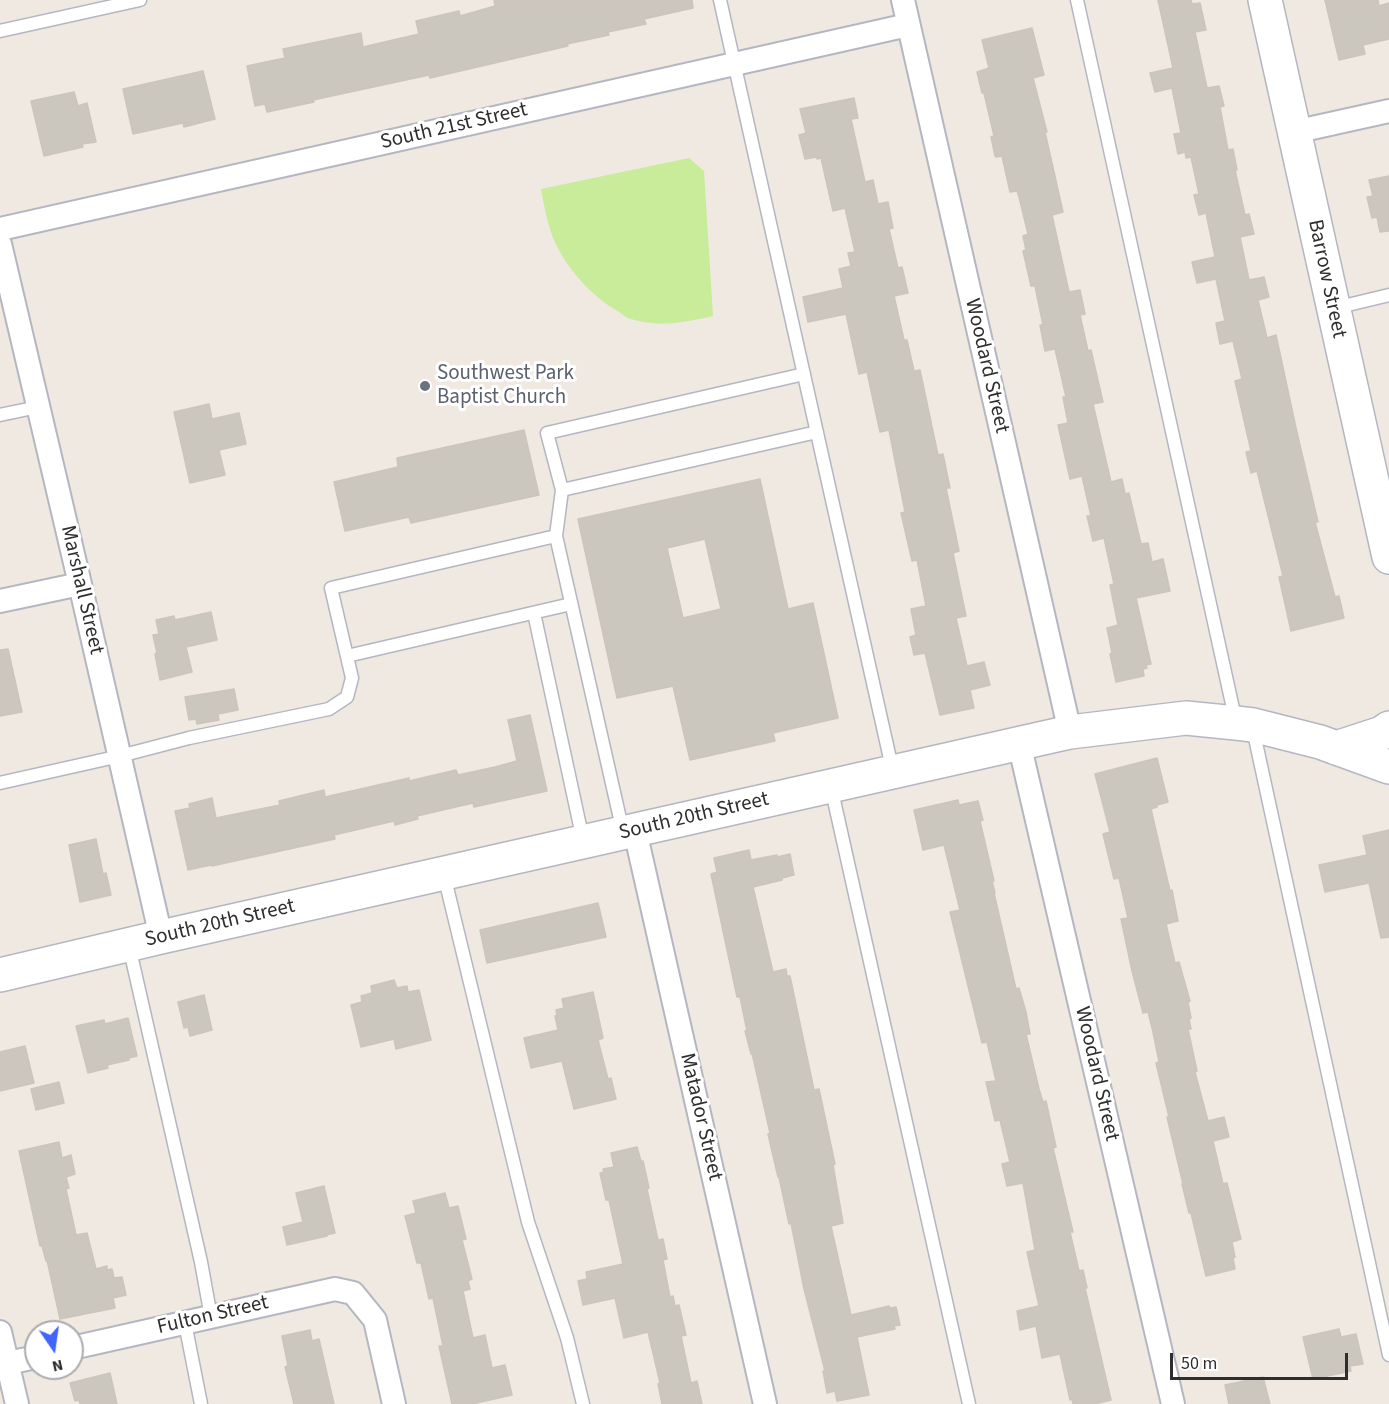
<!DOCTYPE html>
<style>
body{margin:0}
#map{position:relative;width:1389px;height:1404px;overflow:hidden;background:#efe9e1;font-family:"Source Sans 3",sans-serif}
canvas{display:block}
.north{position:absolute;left:24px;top:1320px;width:60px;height:60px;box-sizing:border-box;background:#fff;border:2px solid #ababab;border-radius:50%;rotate:167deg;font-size:16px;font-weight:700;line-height:24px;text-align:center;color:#2e2e2e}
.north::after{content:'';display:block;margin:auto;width:21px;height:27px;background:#4264fb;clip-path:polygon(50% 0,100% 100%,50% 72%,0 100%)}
.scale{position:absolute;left:1170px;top:1353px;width:178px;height:27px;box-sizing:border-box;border:3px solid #2e2e2e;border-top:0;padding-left:8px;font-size:18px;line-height:21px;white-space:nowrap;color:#2e2e2e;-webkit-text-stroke:4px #fff;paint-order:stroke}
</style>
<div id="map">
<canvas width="1389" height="1404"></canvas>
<div class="north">N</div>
<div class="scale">50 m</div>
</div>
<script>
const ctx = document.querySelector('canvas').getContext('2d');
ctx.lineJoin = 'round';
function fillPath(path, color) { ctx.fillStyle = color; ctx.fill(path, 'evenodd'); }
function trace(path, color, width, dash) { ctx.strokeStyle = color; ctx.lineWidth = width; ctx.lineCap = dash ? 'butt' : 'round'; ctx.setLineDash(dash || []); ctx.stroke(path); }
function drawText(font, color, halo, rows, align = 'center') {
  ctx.font = font + ' "Source Sans 3",sans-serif'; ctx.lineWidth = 6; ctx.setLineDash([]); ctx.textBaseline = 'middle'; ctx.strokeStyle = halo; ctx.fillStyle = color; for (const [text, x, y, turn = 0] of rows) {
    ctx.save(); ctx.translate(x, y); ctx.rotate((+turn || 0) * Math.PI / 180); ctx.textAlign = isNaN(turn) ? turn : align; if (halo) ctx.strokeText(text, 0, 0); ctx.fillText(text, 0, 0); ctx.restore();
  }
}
fillPath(new Path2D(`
 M 689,158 L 704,171 L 713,316 C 687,322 658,328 631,319 C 627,318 623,315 619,312 C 591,296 566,268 553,238 C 547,222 544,205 541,189 Z`), '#c9ec9a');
const building = new Path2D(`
 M 494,0 L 692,0 L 693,8 L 644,19 L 646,24 L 608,32 L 609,35 L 567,44 L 568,46 L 430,78 L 429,75 L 313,100 L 314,102 L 267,112 L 265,104 L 255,106 L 247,66 L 285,58 L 283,49 L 361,33 L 363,47 L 419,34 L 416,21 L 459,11 L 460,16 L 495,6 Z
 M 1158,0 L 1191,0 L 1192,4 L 1200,3 L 1206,30 L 1195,32 L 1207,88 L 1219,86 L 1224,106 L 1220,107 L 1228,150 L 1233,149 L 1237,170 L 1235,170 L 1245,215 L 1249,214 L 1254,234 L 1240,237 L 1249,280 L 1264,277 L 1269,297 L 1258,300 L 1267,338 L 1276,335 L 1296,428 L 1318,522 L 1315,522 L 1335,597 L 1339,596 L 1344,618 L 1291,631 L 1279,577 L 1283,576 L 1257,471 L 1251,473 L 1246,452 L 1251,451 L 1235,381 L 1242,379 L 1233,341 L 1220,344 L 1216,323 L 1225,321 L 1216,279 L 1197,283 L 1192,262 L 1215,257 L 1206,213 L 1199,215 L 1194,195 L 1199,194 L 1191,157 L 1186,158 L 1185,152 L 1178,154 L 1174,134 L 1181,133 L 1172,88 L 1155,92 L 1150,73 L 1173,68 Z
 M 1325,0 L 1378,0 L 1379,6 L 1389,3 L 1389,39 L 1363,45 L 1365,54 L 1339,60 Z
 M 1032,28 L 1044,75 L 1033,78 L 1047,132 L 1045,132 L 1063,212 L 1052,215 L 1069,292 L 1080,290 L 1085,314 L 1080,315 L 1088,351 L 1091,350 L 1103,402 L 1093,404 L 1111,482 L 1122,479 L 1125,494 L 1129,493 L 1141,544 L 1148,543 L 1152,562 L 1163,559 L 1170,591 L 1136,598 L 1151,664 L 1146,665 L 1147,668 L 1143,669 L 1144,676 L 1116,682 L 1110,654 L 1112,653 L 1107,628 L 1118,625 L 1110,585 L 1114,584 L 1104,538 L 1093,541 L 1087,516 L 1091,516 L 1082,476 L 1070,479 L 1058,425 L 1068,423 L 1063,397 L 1066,397 L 1055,349 L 1045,351 L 1040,325 L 1043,325 L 1035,286 L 1031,286 L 1023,251 L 1026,250 L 1023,236 L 1028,234 L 1019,197 L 1017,191 L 1010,192 L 1002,156 L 996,157 L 995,156 L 991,137 L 994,136 L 984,93 L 982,93 L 977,72 L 989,68 L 982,40 Z
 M 203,71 L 215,119 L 184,127 L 183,123 L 133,134 L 123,89 Z
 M 74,92 L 78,106 L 87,103 L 96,142 L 82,144 L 83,147 L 44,156 L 31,101 Z
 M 854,98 L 858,118 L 851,119 L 865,182 L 873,180 L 878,204 L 888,202 L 893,228 L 889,229 L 898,268 L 902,267 L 908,293 L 894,296 L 904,340 L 907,340 L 914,371 L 920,370 L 938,455 L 943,454 L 950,488 L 946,488 L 959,551 L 953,553 L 966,616 L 956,618 L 967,666 L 984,662 L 990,685 L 970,690 L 974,708 L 940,715 L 925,653 L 914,655 L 910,637 L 916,635 L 911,609 L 926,606 L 917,560 L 912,561 L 901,513 L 905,512 L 889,430 L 880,432 L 867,372 L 859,374 L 846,314 L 808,322 L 803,297 L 843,288 L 839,269 L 851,266 L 848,253 L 855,252 L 845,208 L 833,211 L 821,158 L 817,159 L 817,157 L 805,159 L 799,135 L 806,133 L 800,109 Z
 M 1389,176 L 1389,231 L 1380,232 L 1377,217 L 1372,218 L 1367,197 L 1373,196 L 1369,180 Z
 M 209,404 L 212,419 L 239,413 L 246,444 L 219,450 L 225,475 L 190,483 L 174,412 Z
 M 524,430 L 539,495 L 411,523 L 409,517 L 345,531 L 334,482 L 398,467 L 397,458 Z
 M 760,479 L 788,609 L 813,603 L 838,718 L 773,733 L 775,741 L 690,760 L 673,686 L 617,698 L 578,519 ZM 705,539 L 721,609 L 683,618 L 667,548 Z
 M 211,612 L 217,640 L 186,647 L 192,672 L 160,680 L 155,654 L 157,653 L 153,635 L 159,634 L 156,620 L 174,616 L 175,620 Z
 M 8,649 L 22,712 L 0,716 L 0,650 Z
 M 234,689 L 238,710 L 218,714 L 219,720 L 197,724 L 196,719 L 189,720 L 185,697 Z
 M 530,715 L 547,791 L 474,807 L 473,803 L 417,816 L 418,819 L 395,825 L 394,821 L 334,835 L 335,839 L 212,866 L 211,865 L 188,870 L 175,811 L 190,808 L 189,804 L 212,798 L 216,818 L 280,805 L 279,801 L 324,790 L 325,797 L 409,778 L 409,781 L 456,770 L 458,775 L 495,767 L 517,761 L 508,720 Z
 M 1157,758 L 1168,802 L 1157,805 L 1157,807 L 1151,809 L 1170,891 L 1172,890 L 1178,921 L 1166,924 L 1175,963 L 1179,962 L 1190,1001 L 1188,1002 L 1191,1018 L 1189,1019 L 1191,1029 L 1188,1029 L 1197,1071 L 1195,1072 L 1208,1121 L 1224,1117 L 1229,1137 L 1213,1141 L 1223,1184 L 1227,1183 L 1241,1239 L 1232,1242 L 1235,1257 L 1233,1258 L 1235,1269 L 1206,1276 L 1191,1213 L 1189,1213 L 1182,1184 L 1183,1184 L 1167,1117 L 1169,1117 L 1156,1063 L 1159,1062 L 1153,1032 L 1148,1012 L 1143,1013 L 1132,971 L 1121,919 L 1128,918 L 1119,878 L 1114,879 L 1103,834 L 1110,832 L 1095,774 Z
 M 958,800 L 959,805 L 978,801 L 983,820 L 980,821 L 994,881 L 992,881 L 995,893 L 994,893 L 1016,989 L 1019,988 L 1026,1012 L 1030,1034 L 1026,1034 L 1039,1089 L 1043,1102 L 1046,1101 L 1056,1147 L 1053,1148 L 1073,1232 L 1070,1232 L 1079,1271 L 1083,1270 L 1087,1288 L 1085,1288 L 1111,1400 L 1095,1404 L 1073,1404 L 1072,1399 L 1070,1400 L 1060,1354 L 1042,1358 L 1036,1326 L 1020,1330 L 1017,1311 L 1039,1306 L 1027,1252 L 1035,1250 L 1023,1183 L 1007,1186 L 1002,1164 L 1010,1162 L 1000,1120 L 995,1121 L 986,1082 L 996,1081 L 987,1042 L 982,1043 L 950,912 L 960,910 L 944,845 L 923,850 L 914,810 Z
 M 1389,830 L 1389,937 L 1381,938 L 1369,883 L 1325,892 L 1319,865 L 1367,855 L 1363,836 Z
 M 96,839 L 103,874 L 106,873 L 111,895 L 80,902 L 69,845 Z
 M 749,850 L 751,860 L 777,855 L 777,857 L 790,854 L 794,875 L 782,878 L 782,880 L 753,887 L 773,972 L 786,969 L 787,976 L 790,976 L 814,1090 L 819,1089 L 835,1164 L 833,1165 L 843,1223 L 831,1226 L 851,1315 L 889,1306 L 890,1308 L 896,1307 L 900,1325 L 894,1326 L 895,1329 L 857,1337 L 869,1395 L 837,1401 L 835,1391 L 827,1393 L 823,1371 L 825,1371 L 804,1289 L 791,1223 L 789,1224 L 779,1177 L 778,1177 L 768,1134 L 770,1133 L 752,1053 L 751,1054 L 745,1031 L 747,1031 L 740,997 L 737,997 L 711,874 L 717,872 L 714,858 Z
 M 598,903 L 606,937 L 487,963 L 480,930 Z
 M 394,980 L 397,988 L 407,986 L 408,992 L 419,990 L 431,1040 L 396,1049 L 394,1039 L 361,1047 L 351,1005 L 362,1002 L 361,996 L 372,993 L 371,986 Z
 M 593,992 L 603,1038 L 598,1040 L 608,1079 L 611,1078 L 616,1099 L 574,1109 L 562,1061 L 531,1068 L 524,1038 L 558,1030 L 555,1016 L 557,1015 L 556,1010 L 564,1008 L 562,999 Z
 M 204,995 L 212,1030 L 190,1036 L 188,1027 L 184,1028 L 178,1002 Z
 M 128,1018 L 137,1056 L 129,1058 L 129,1060 L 107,1065 L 108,1068 L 88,1073 L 76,1026 L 104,1020 L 105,1024 Z
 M 25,1046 L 34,1083 L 0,1091 L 0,1052 Z
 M 59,1082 L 64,1103 L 36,1110 L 31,1089 Z
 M 59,1142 L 62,1158 L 71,1155 L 75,1174 L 66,1177 L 69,1188 L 66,1189 L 76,1235 L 87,1233 L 96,1269 L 107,1266 L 107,1270 L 112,1269 L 114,1278 L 122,1277 L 126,1295 L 113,1298 L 115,1308 L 60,1319 L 47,1260 L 46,1261 L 42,1246 L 40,1246 L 19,1151 Z
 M 637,1147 L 641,1161 L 643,1161 L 649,1188 L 647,1189 L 658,1240 L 663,1239 L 667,1259 L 663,1260 L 670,1297 L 673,1296 L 675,1306 L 679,1305 L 686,1335 L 681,1336 L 691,1383 L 697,1381 L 702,1404 L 662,1404 L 658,1384 L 660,1383 L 648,1332 L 624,1338 L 615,1298 L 583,1305 L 578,1281 L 587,1279 L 586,1272 L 623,1264 L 609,1200 L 606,1200 L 600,1173 L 604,1172 L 603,1169 L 614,1167 L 611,1153 Z
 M 324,1186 L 335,1233 L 326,1235 L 327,1236 L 287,1245 L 283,1227 L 303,1222 L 296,1193 Z
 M 445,1193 L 449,1208 L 458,1206 L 466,1239 L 462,1240 L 472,1279 L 468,1281 L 470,1289 L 463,1291 L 473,1338 L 485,1335 L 492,1368 L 505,1365 L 512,1395 L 472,1404 L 452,1404 L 439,1346 L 443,1346 L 433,1298 L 429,1299 L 421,1263 L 417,1263 L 405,1216 L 416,1213 L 413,1201 Z
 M 1339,1329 L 1341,1337 L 1356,1334 L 1363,1364 L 1350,1366 L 1351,1371 L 1313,1379 L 1303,1337 Z
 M 310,1330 L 312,1341 L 319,1339 L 334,1404 L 294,1404 L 285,1367 L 288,1366 L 282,1336 Z
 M 110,1373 L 117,1404 L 80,1404 L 79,1400 L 75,1401 L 70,1383 Z
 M 1263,1377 L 1270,1404 L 1229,1404 L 1225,1385 Z`);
fillPath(building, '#cbc7bf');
trace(building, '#cbc5ba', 1.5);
const lane = new Path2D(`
 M 720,0 L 893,772
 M 1077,0 L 1236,722
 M 0,31 L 140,0
 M 1335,308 L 1389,295
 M 0,415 L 38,407
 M 562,490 L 817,432
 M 534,613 L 583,840
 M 347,656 L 571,604
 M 1253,729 L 1389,1355
 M 0,783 L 120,756 L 189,738 L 329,709 L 347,697 L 352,678 L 331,588 L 556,536
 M 831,787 L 969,1404
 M 623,832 L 556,536 L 562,490 L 547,433 L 804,374
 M 444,875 L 528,1222 L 567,1338 L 583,1404
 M 129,946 L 201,1262 L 211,1317
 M 185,1323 L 201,1404`);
const street = new Path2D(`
 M 903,0 L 1070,732
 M 1294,132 L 1389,111
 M 0,229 L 908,25
 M 0,244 L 80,584 L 161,937
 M 0,601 L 80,584
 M 1019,743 L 1173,1404
 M 635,831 L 765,1404
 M 0,1332 L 17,1404
 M 72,1348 L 335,1289 L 353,1293 L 375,1320 L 394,1404
 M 8,1363 L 36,1357`);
const secondary = new Path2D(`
 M 1265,0 L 1389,557
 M 1336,748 L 1382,733 L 1389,728
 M 0,975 L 161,937 L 1070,732 L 1186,718 L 1236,723 L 1253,725 L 1320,742 L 1389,767`);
trace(lane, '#b4b7c1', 15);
trace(street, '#b4b7c1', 26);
trace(secondary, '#b4b7c1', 36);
trace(lane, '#fff', 12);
trace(street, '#fff', 22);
trace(secondary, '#fff', 33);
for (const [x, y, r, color] of [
 [425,386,6,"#6b7280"]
]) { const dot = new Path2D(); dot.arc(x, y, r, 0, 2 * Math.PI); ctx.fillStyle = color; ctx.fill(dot); trace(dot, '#fff', 2); }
drawText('21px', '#2e2e2e', '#fff', [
 ["South 21st Street",454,127,-13],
 ["Barrow Street",1326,279,78],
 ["Woodard Street",986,366,77],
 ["Marshall Street",81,590,77],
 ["South 20th Street",694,817,-13],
 ["South 20th Street",220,924,-13],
 ["Woodard Street",1096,1074,77],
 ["Matador Street",700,1117,77],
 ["Fulton Street",213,1316,-13]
]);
drawText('21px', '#5b616d', '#fff', [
 ["Southwest Park",437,374],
 ["Baptist Church",437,398]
], 'left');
</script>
